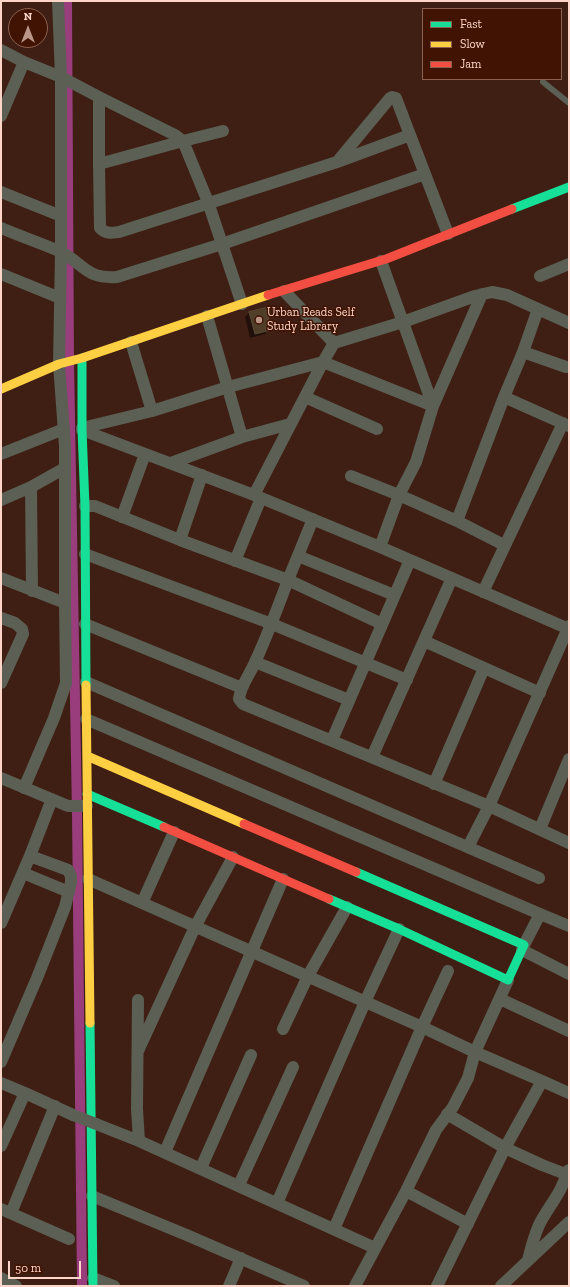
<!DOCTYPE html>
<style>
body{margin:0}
#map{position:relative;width:570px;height:1287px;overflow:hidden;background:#3f1f13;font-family:"Zilla Slab",serif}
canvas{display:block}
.frame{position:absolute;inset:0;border:2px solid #fdd6c9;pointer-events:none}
.legend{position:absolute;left:422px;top:8px;width:140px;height:72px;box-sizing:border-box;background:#401303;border:1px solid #8c6152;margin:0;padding:5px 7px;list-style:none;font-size:12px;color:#fdd6c9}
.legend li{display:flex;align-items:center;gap:8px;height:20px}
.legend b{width:20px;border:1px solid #8c6152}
.north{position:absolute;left:8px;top:8px;width:40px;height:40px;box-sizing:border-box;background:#401303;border:1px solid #8c6152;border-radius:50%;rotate:0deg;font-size:11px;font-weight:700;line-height:16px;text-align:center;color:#fdd6c9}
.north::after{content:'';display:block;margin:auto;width:14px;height:18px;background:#ba9689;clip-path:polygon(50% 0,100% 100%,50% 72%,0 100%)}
.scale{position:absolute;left:8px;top:1261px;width:73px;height:18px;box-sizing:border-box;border:2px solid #fdd6c9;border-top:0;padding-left:5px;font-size:12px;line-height:14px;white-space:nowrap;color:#fdd6c9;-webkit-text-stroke:3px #401303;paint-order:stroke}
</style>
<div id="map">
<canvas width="570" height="1287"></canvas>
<div class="frame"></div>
<ul class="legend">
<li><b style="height:5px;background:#16e098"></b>Fast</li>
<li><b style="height:5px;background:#ffcf43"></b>Slow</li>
<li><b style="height:5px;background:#f24e42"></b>Jam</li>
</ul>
<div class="north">N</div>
<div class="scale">50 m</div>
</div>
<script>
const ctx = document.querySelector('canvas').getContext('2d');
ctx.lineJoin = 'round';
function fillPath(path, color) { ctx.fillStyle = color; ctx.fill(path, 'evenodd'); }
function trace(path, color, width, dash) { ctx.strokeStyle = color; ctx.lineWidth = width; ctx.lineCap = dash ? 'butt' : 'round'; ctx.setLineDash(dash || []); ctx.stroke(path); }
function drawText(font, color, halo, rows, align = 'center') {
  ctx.font = font + ' "Zilla Slab",serif'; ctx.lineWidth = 3; ctx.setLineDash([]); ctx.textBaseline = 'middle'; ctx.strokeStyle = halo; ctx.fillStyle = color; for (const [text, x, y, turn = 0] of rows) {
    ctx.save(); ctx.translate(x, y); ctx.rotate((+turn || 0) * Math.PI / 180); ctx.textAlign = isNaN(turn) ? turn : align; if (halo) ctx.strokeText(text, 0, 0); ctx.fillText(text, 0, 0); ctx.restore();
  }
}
fillPath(new Path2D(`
 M 250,312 L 270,329 L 265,334 L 250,338 L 245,317 Z`), '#0007');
trace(new Path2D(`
 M 67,1 L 69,361 L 77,813 L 82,1286`), '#993d7d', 10);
const building = new Path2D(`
 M 266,308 L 271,330 L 255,334 L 249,312 Z`);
fillPath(building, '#503e29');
trace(building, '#5a4936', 1);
trace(new Path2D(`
 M 543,82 L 569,103`), '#5b5f54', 6);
trace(new Path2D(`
 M 58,1 L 61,77 L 61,252 L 59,364 L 65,446 L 65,603
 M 1,50 L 24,62
 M 1,116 L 24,62 L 61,77 L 99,97
 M 223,131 L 183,141 L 175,135 L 99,97 L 99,164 L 183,141 L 208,202 L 242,304
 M 410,135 L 448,234
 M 99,164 L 100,228 C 106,234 111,233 119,232 L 337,162 L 410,135 L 396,98 L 392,97 L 390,98 L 337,162
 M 1,192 L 61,216
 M 1,228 C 20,236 40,243 59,251 C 84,263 84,279 117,277 L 222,244 L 425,174
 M 1,274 L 60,298
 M 540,276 L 569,264
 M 131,342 L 152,411
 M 334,343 L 403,322 L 475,296 L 492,292 L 507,295 L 569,323
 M 523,352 L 566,367
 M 305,397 L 377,429
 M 504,397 L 569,426
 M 82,428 L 152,411 L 228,387 L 323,362 L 433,406 L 482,294
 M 82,430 L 254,495 L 380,547 L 399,495 L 416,462 L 433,406 L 381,261
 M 242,437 L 290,424
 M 1,454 L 64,429
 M 171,463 L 242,437 L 207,316
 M 351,476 L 399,495 L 457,521 L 504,397 L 523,352 L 538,309
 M 31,487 L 65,468
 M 254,495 L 323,362 L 334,343 L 284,291
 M 1,500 L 31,487 L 32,591
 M 85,506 L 95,506 L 180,540 L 288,580 C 278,607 268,634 256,660 C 251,673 240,686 239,699 L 243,704 L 489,806 L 569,843
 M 122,517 L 145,454
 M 313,519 L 288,580 L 382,624
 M 457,521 L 504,545
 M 180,540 L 202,475
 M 380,547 L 569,629
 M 85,554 L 272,624 L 407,680
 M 298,556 L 394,595
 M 235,561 L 261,498
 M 1,578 L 65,603 L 66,683 L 54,718 L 24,788
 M 483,592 L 563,423
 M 1,618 L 15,623 L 22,629 L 23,634 L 1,683
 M 85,624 L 242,688
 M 424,641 L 540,693
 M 255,662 L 349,700
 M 86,682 L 539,878
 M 86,719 L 540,914 L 524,945
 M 332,740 L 410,560
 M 372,757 L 452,578
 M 1,778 L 68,806 L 87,806
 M 434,784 L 484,668
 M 540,829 L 569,759
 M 468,847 L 489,806 L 569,626
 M 23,873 L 69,892
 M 88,879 L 422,1027 L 475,1052 L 542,1081 L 505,1148 L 437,1286
 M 142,903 L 174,832
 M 540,914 L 569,926
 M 1,923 L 30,856 L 52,799
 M 522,950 L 569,974
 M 500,999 L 569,1031
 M 138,1000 L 137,1109 L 139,1141
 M 283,1029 L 308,976 L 347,907
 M 138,1051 L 195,927 L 233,857
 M 1,1062 L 37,978 L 65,907 L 71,882 L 71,876 L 68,870 L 30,856
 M 542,1081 L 569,1093
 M 1,1083 L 25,1093
 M 447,1114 L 505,1148 L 542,1165 L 563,1173 L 567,1172 L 569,1170
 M 96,1124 L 139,1141 L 375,1248
 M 1,1146 L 25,1093 L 73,1115
 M 165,1152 L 283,879
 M 201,1168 L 251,1055
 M 239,1185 L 293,1067
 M 406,1191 L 468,1224
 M 92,1196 L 189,1236 L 304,1286
 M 277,1203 L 365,1002 L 399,929
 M 1,1209 L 69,1239
 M 11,1213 L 55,1106
 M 334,1229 L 422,1027 L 448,971
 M 528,1260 C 531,1248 534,1236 539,1225 C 548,1207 563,1191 567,1172
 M 1,1278 L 16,1286
 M 93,1278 L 114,1286
 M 229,1286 L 241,1258
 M 355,1286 L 406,1191 L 436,1130 L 453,1107 L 468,1078 L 475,1052 L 508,980
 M 501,1286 L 569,1222`), '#5b5f54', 12);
trace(new Path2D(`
 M 512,209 L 569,187
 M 82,358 L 82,430 L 85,506 L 86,685
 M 87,794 L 164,827
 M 329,899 L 399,929 L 508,980 L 524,945 L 356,872
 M 90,1023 L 93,1286`), '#16e098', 9);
trace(new Path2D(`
 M 1,389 L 59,364 L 82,358 L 268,295
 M 86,685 L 90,1023
 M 87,756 L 244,824`), '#ffcf43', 9);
trace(new Path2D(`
 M 268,295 L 386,259 L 512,209
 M 244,824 L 356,872
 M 164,827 L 329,899`), '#f24e42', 9);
trace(new Path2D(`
 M 73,1115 L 96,1124`), '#5b5f54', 12);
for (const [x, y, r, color] of [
 [259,320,4,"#ba9689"]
]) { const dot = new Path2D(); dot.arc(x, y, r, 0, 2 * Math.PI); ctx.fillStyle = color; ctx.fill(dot); trace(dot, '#401303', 1.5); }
drawText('12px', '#fdd6c9', '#401303', [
 ["Urban Reads Self",267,313],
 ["Study Library",267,327]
], 'left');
</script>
